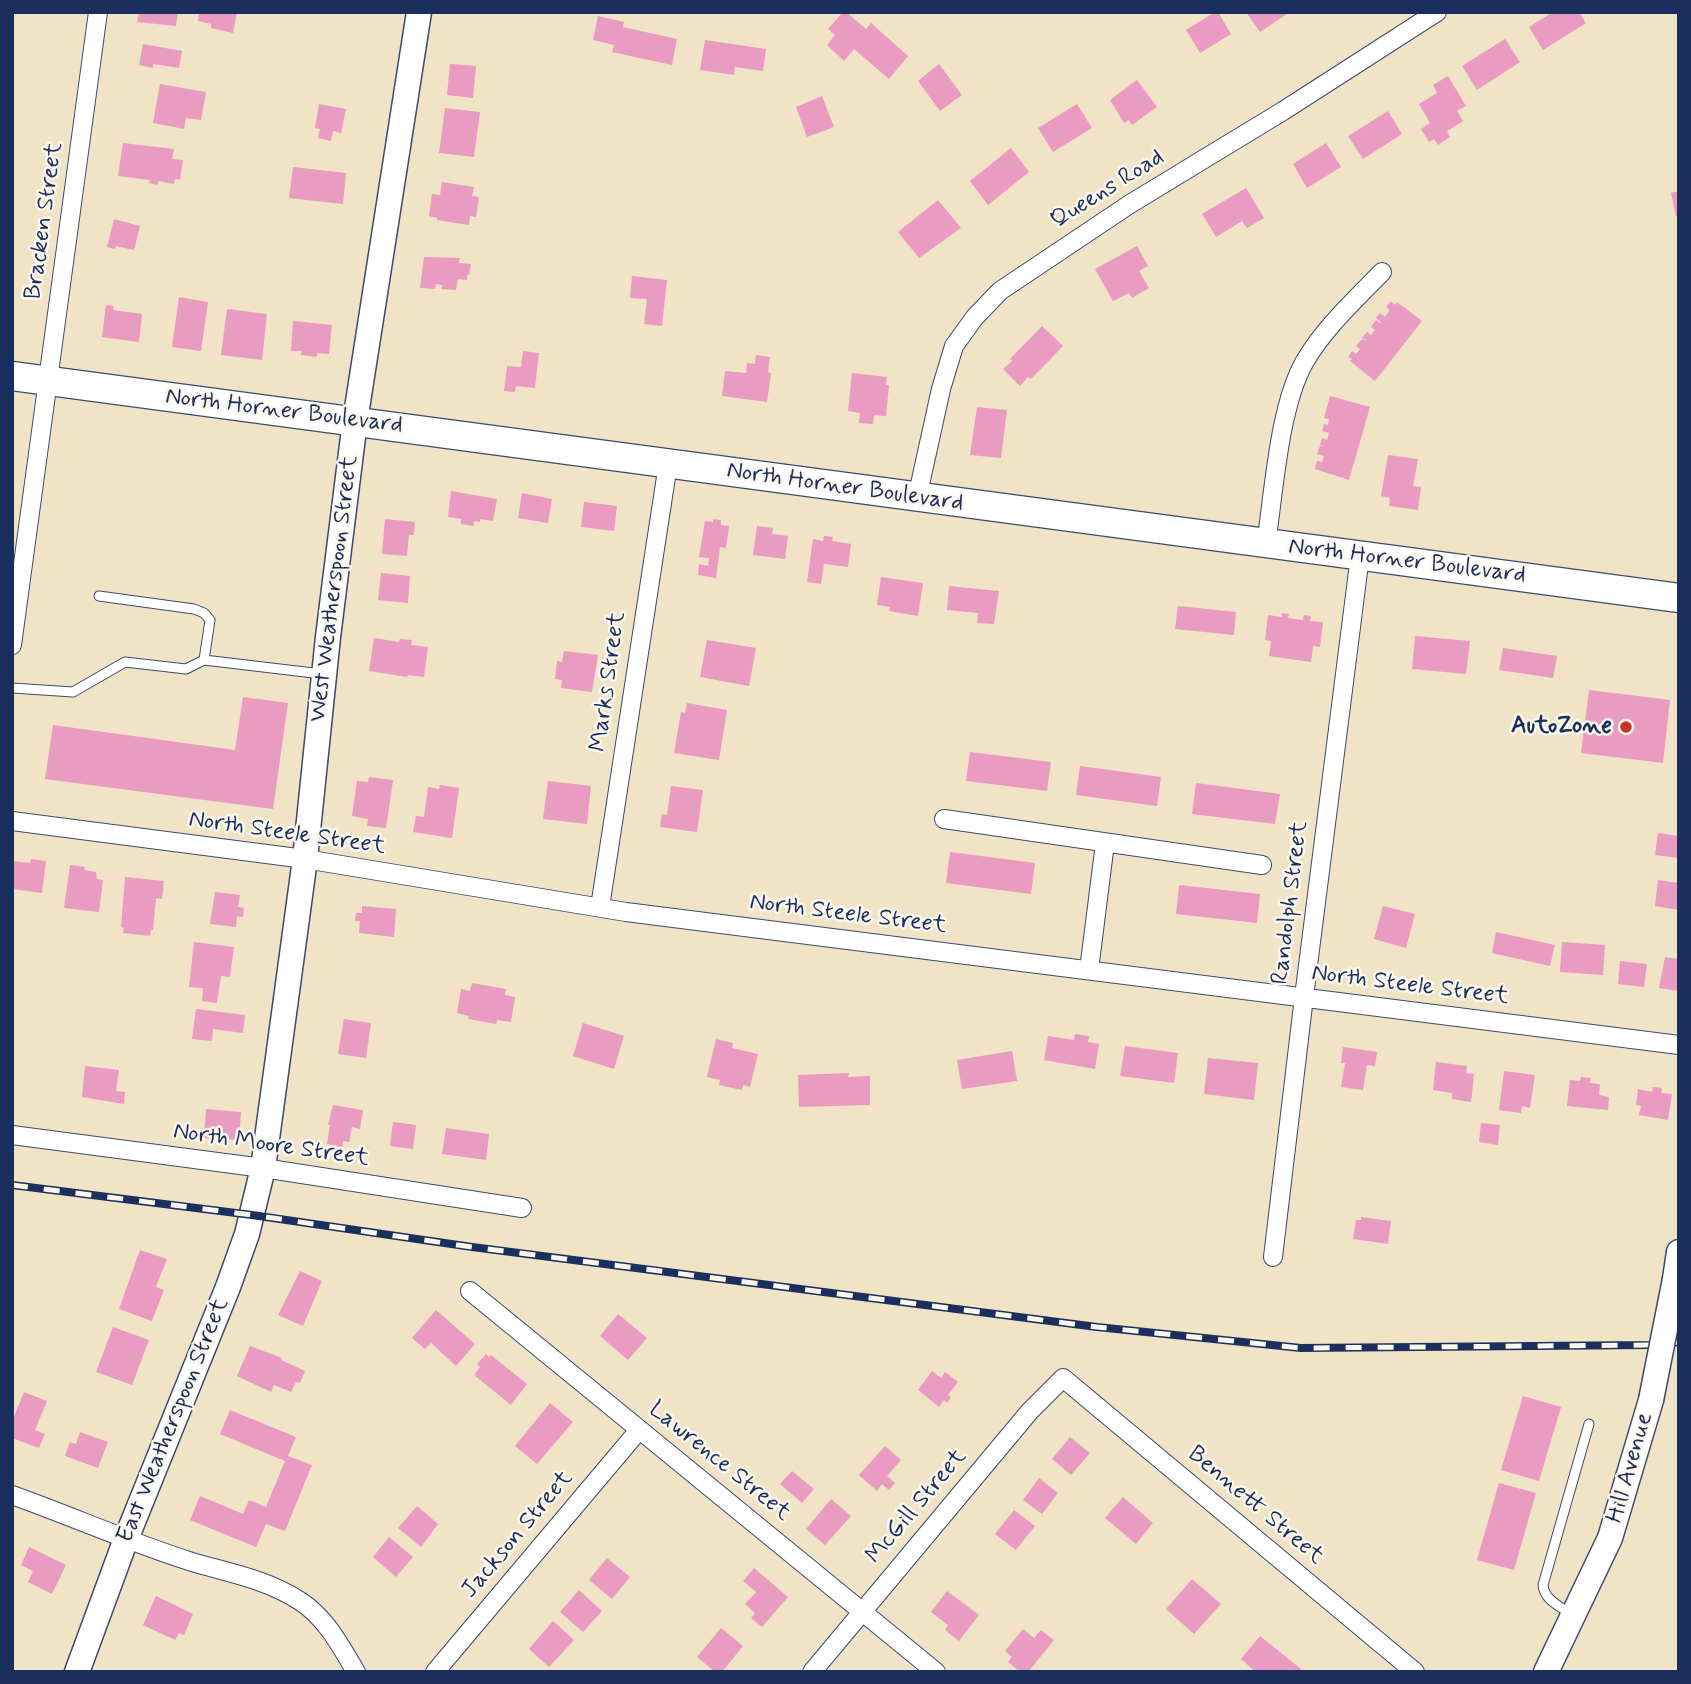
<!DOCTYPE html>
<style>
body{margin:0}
#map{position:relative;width:1691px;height:1684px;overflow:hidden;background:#f0e3c6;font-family:Mynerve,sans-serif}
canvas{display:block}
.frame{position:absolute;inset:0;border:14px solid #1b2f5e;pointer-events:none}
</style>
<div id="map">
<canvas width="1691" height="1684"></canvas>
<div class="frame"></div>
</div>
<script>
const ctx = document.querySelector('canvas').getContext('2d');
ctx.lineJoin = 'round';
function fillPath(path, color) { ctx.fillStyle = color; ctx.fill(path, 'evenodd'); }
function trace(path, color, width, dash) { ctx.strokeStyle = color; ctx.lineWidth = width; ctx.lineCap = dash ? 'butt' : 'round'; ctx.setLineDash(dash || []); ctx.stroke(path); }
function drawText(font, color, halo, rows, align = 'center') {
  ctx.font = font + ' Mynerve,sans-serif'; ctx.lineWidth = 5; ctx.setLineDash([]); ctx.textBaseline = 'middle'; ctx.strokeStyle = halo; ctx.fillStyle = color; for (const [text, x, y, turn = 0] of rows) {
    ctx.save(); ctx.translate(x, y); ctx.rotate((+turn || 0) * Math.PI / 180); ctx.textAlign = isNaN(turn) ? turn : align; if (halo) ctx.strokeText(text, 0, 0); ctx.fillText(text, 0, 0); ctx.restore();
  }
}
fillPath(new Path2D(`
 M 139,12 L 178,12 L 176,26 L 137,22 Z
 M 199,12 L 237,12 L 233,33 L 211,28 L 211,24 L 198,21 Z
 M 843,12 L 846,12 L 866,29 L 871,23 L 908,56 L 889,79 L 854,49 L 844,61 L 827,45 L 835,35 L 828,29 Z
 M 1215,12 L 1218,12 L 1231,34 L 1200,53 L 1186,30 Z
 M 1246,12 L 1290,12 L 1260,32 Z
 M 1553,12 L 1579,12 L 1586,23 L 1543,50 L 1529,27 Z
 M 598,16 L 624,22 L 623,27 L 677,39 L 672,65 L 612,52 L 614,45 L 593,40 Z
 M 1505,39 L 1520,62 L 1477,90 L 1462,66 Z
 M 705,40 L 766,49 L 763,71 L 735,67 L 734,75 L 700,70 Z
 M 143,44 L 182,51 L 179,68 L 153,64 L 153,68 L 139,65 Z
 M 450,64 L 476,66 L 473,98 L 447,95 Z
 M 939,64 L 962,95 L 940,111 L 918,81 Z
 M 1448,76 L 1466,106 L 1457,111 L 1463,121 L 1447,131 L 1450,137 L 1438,145 L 1434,139 L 1429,142 L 1421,129 L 1430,123 L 1419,104 L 1437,93 L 1433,85 Z
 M 1137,80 L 1157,107 L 1132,125 L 1129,120 L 1124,123 L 1110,100 Z
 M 160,84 L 206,92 L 201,120 L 186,118 L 184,129 L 153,123 Z
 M 822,96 L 834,127 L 807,137 L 796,107 Z
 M 319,104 L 346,109 L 341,133 L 333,131 L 331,141 L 318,138 L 320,129 L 315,128 Z
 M 1077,104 L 1092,128 L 1053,152 L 1038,128 Z
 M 445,108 L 480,112 L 474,157 L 439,153 Z
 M 1388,111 L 1402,134 L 1363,159 L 1348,136 Z
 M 123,143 L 174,149 L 172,159 L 183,160 L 180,180 L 175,179 L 174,184 L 158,181 L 158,185 L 149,183 L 150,180 L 118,176 Z
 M 1326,143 L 1341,167 L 1307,188 L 1293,164 Z
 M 1011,148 L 1029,172 L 988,205 L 970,181 Z
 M 293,167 L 346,173 L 343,204 L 289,198 Z
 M 442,182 L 474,187 L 472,196 L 479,197 L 476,217 L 470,216 L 469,225 L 437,220 L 437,218 L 429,216 L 432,194 L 440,195 Z
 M 1246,188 L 1264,218 L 1247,228 L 1242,221 L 1216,237 L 1202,214 Z
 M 1679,191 L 1679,215 L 1676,216 L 1671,193 Z
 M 938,200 L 961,228 L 919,258 L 898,232 Z
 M 114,219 L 140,226 L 134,250 L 116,246 L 115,249 L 107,247 Z
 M 1137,246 L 1148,266 L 1139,271 L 1149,288 L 1132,298 L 1129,293 L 1113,301 L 1095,269 Z
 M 424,257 L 460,258 L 459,263 L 471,264 L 469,275 L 467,275 L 467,280 L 458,279 L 456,290 L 441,289 L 442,285 L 436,284 L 435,289 L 420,288 Z
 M 632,276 L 667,280 L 662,326 L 644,324 L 647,299 L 630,298 Z
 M 179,297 L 208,302 L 201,351 L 172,347 Z
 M 1391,301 L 1395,305 L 1397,302 L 1422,321 L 1375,381 L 1350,361 L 1352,359 L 1348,357 L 1352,351 L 1356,354 L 1360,349 L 1356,346 L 1362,339 L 1367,341 L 1362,338 L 1367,332 L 1371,335 L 1375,330 L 1371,327 L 1376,320 L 1380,323 L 1381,322 L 1376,318 L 1380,313 L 1385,317 L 1390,310 L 1386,307 Z
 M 106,305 L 114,306 L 113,310 L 142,314 L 139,342 L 102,337 Z
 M 227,309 L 267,314 L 262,360 L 221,355 Z
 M 293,321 L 332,325 L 329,354 L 317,353 L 317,357 L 301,355 L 302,351 L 291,351 Z
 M 1042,326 L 1063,346 L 1031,379 L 1028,377 L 1020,386 L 1003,369 L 1012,361 L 1010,359 Z
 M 523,351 L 539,353 L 535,388 L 516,386 L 515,392 L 504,391 L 507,366 L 521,367 Z
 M 756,355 L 770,357 L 768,372 L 771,373 L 767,402 L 722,396 L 725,371 L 746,373 L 747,363 L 755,364 Z
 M 852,373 L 887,377 L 886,385 L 889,385 L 886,416 L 874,415 L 873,424 L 859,423 L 860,413 L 848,411 Z
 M 1330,396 L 1370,407 L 1349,480 L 1315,469 L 1317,461 L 1322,462 L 1324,456 L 1317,454 L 1320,446 L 1325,446 L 1320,445 L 1322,438 L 1327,440 L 1329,433 L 1322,431 L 1324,424 L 1328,425 L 1329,419 L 1324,418 Z
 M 977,407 L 1007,410 L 1001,458 L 970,455 Z
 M 1388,455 L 1418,459 L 1413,486 L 1421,487 L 1418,510 L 1389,506 L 1390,498 L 1381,496 Z
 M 451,491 L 497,499 L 493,521 L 480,519 L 480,522 L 474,521 L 474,526 L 461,524 L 461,519 L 448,517 Z
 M 522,493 L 552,499 L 548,523 L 518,518 Z
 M 584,502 L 617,506 L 614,531 L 581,527 Z
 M 385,519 L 415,522 L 414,535 L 409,535 L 407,556 L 382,554 Z
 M 713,519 L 721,520 L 721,525 L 729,526 L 726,548 L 720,547 L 716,578 L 698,575 L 699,564 L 708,566 L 709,558 L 699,557 L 705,521 L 713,522 Z
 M 757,526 L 773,528 L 772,534 L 788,536 L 785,559 L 753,555 Z
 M 824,536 L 833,537 L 832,541 L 851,544 L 848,567 L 824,564 L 821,584 L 807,582 L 813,539 L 823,541 Z
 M 381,573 L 410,576 L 408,603 L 378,600 Z
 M 881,577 L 923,583 L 918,616 L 889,611 L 890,607 L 877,605 Z
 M 949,586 L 999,591 L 994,624 L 977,623 L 978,613 L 947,610 Z
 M 1178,606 L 1236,612 L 1234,635 L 1175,629 Z
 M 1282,613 L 1289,614 L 1288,618 L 1303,620 L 1304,615 L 1311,616 L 1310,621 L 1323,622 L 1320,647 L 1313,646 L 1311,662 L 1269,656 L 1271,641 L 1265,640 L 1268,615 L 1282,617 Z
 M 1415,636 L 1470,641 L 1466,674 L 1412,669 Z
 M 374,638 L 399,642 L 400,639 L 412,640 L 411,645 L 428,647 L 424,677 L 408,675 L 407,677 L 369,671 Z
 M 707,640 L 756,648 L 749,686 L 700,677 Z
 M 1503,648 L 1557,656 L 1553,678 L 1499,670 Z
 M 564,651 L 598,655 L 592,692 L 561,688 L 562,680 L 555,679 L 557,661 L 562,662 Z
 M 1589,690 L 1670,700 L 1663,763 L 1581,753 Z
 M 243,697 L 288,703 L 273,809 L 45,779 L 53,725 L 235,750 Z
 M 687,703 L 727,710 L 719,760 L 674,753 L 681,712 L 685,713 Z
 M 970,752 L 1051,762 L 1047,791 L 966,781 Z
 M 1080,766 L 1161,777 L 1157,806 L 1076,795 Z
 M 369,777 L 393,780 L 386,828 L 367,826 L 368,819 L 352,816 L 357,781 L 368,782 Z
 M 548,781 L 591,786 L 587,824 L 543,819 Z
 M 1196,783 L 1280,794 L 1275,824 L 1192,814 Z
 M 440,785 L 459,788 L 452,838 L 413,832 L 416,816 L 424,817 L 428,787 L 439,789 Z
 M 671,786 L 703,790 L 697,832 L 660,827 L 662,814 L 667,815 Z
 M 1658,833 L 1679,836 L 1679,858 L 1655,855 Z
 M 950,852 L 1035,863 L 1031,894 L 946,883 Z
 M 31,859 L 46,861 L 42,893 L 12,889 L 12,861 L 30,863 Z
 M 70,865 L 85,867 L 84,870 L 96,872 L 97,879 L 103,880 L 99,912 L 64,908 Z
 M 125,877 L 164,881 L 162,899 L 156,898 L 153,930 L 151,930 L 150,936 L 123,933 L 124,928 L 121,927 Z
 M 1658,880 L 1679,883 L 1679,910 L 1655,906 Z
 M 1179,885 L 1260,894 L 1257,923 L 1176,914 Z
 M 215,892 L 240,895 L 238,907 L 244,908 L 243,917 L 237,916 L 236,927 L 210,924 Z
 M 362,906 L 396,909 L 394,937 L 359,933 L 360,921 L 355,921 L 356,913 L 362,913 Z
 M 1383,906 L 1415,914 L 1406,948 L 1374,939 Z
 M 1496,932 L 1555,945 L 1550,966 L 1492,953 Z
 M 194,942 L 234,947 L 230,977 L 221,976 L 217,1003 L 202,1001 L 203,988 L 189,987 Z
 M 1562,942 L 1605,945 L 1603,975 L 1560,972 Z
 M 1665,957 L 1679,959 L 1679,991 L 1659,988 Z
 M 1620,961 L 1647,964 L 1644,987 L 1618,984 Z
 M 472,983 L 506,989 L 505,995 L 515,997 L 511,1022 L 497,1020 L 496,1024 L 468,1019 L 469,1016 L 457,1013 L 461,989 L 470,991 Z
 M 196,1009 L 245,1015 L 243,1033 L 213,1029 L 212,1041 L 192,1039 Z
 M 344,1019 L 371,1023 L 366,1058 L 338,1054 Z
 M 583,1023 L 624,1036 L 614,1069 L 573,1056 Z
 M 1075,1034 L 1089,1036 L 1088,1042 L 1099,1044 L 1095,1069 L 1044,1060 L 1048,1036 L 1074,1040 Z
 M 716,1039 L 733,1043 L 732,1048 L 758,1054 L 750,1087 L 743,1085 L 742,1090 L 719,1085 L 720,1080 L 707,1077 Z
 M 1125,1046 L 1178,1053 L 1174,1083 L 1120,1076 Z
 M 1343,1047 L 1377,1052 L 1375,1066 L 1367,1065 L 1363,1090 L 1341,1087 L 1345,1063 L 1341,1063 Z
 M 1012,1051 L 1017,1081 L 962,1089 L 957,1060 Z
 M 1208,1058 L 1258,1063 L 1254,1100 L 1204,1094 Z
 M 1436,1062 L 1467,1066 L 1466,1073 L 1474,1074 L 1471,1102 L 1452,1099 L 1452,1093 L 1433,1090 Z
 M 85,1066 L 119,1070 L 116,1091 L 125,1092 L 124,1104 L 82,1097 Z
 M 1504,1071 L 1535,1075 L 1530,1108 L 1522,1106 L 1521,1113 L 1499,1110 Z
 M 849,1073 L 848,1077 L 870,1076 L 870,1105 L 799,1107 L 798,1075 Z
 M 1581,1077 L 1591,1078 L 1590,1083 L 1600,1084 L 1599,1095 L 1609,1097 L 1608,1110 L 1567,1106 L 1570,1080 L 1580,1081 Z
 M 1653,1087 L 1662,1088 L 1661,1093 L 1672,1094 L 1668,1120 L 1639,1115 L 1641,1106 L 1636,1105 L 1638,1089 L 1652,1092 Z
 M 333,1105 L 363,1110 L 360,1129 L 352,1127 L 349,1142 L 343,1141 L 342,1147 L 327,1144 L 330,1125 L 328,1125 Z
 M 206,1109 L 241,1112 L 239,1140 L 204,1138 Z
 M 393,1122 L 416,1125 L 413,1149 L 390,1146 Z
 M 1481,1123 L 1500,1125 L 1498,1145 L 1479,1142 Z
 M 446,1128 L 489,1134 L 486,1160 L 442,1154 Z
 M 1361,1217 L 1391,1221 L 1388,1244 L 1353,1239 L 1356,1220 L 1361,1220 Z
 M 140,1250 L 167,1259 L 156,1287 L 164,1290 L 152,1321 L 119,1309 Z
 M 300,1271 L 322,1281 L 303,1326 L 278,1315 Z
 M 436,1310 L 475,1344 L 456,1366 L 431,1343 L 425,1349 L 412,1338 Z
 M 618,1314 L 647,1338 L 628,1360 L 600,1336 Z
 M 113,1327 L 149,1340 L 132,1385 L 96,1372 Z
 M 250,1346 L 282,1358 L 281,1360 L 305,1371 L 300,1383 L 296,1382 L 291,1392 L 274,1385 L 271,1392 L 237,1376 Z
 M 486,1354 L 489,1357 L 491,1355 L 527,1384 L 511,1405 L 474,1375 L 480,1367 L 477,1364 Z
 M 932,1371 L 941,1378 L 945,1372 L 958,1382 L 948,1395 L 951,1397 L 947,1403 L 944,1400 L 939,1407 L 918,1390 Z
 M 24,1392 L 47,1401 L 35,1430 L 45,1434 L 39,1448 L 12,1438 L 12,1422 Z
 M 1523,1396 L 1561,1407 L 1539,1481 L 1501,1470 Z
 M 550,1403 L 573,1422 L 537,1464 L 515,1446 Z
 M 230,1410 L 296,1437 L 288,1456 L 312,1465 L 285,1531 L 266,1524 L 256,1547 L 190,1520 L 200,1496 L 243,1514 L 249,1500 L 266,1507 L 285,1461 L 220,1434 Z
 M 80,1432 L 108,1442 L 98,1468 L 65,1456 L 70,1442 L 76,1444 Z
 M 1070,1437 L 1090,1453 L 1071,1475 L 1052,1459 Z
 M 885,1446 L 901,1460 L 887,1476 L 895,1483 L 889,1490 L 882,1484 L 877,1491 L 859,1475 Z
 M 792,1471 L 814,1489 L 802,1503 L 780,1484 Z
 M 1039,1478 L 1058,1493 L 1042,1514 L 1023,1500 Z
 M 1499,1483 L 1536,1493 L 1514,1570 L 1477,1560 Z
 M 1123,1497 L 1153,1523 L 1136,1544 L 1105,1518 Z
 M 831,1499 L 851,1516 L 825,1545 L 806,1529 Z
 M 417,1506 L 438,1524 L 421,1547 L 398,1528 Z
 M 1014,1510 L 1035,1526 L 1016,1550 L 995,1534 Z
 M 389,1537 L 413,1557 L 396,1577 L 373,1557 Z
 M 29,1547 L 66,1565 L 52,1594 L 28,1582 L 33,1571 L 21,1565 Z
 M 607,1558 L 630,1577 L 612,1599 L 589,1580 Z
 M 754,1568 L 788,1597 L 762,1627 L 751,1618 L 755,1613 L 745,1604 L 756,1592 L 743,1581 Z
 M 1192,1579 L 1221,1604 L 1194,1634 L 1166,1609 Z
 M 579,1590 L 602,1611 L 583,1632 L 560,1612 Z
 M 947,1591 L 979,1615 L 959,1641 L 945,1630 L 948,1625 L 931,1612 Z
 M 156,1596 L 193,1614 L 184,1635 L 179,1633 L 175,1640 L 143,1625 Z
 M 553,1621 L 574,1640 L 549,1667 L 529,1649 Z
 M 721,1628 L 743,1646 L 722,1672 L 715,1672 L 697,1657 Z
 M 1023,1629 L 1034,1638 L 1041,1630 L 1054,1640 L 1029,1671 L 1026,1672 L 1020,1672 L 1008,1662 L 1012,1657 L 1005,1651 Z
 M 1260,1636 L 1301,1669 L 1299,1672 L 1256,1672 L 1241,1659 Z`), '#e99bc2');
const lane = new Path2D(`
 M 204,660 L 322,674
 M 12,688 L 73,692 L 125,662 L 186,669 L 204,660 L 210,620 L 204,613 L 194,609 L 99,596
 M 1573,1615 C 1561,1607 1544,1600 1543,1585 L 1589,1424`);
const street = new Path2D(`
 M 917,498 L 941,389 L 954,346 L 975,317 L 1000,291 L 1130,204 L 1283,111 L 1437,12
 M 1266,544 C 1274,491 1279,406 1305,361 C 1325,327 1355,300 1382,272
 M 12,645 L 98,12
 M 944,819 L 1262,865
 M 12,821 L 305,859 L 626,912 L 1679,1045
 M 600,907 L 668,464
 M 1089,970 L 1105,843
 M 12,1135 L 263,1168 L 522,1208
 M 1273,1257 L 1304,997 L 1360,556
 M 470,1291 L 936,1672
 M 12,1495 C 71,1516 129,1542 189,1561 C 228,1573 264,1578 300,1601 C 326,1618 340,1645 356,1672
 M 435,1672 L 639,1430
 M 812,1672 L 1030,1411 L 1063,1378 L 1415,1672`);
const secondary = new Path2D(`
 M 1675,1279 L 1679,1252
 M 77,1672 L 126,1539 L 228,1287 L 247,1234 L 263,1168 L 305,859 L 328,637 L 355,421 L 419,12
 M 1546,1672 L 1610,1538 L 1651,1400`);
const primary = new Path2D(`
 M 12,376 L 1679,598`);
trace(lane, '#3b4a6e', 11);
trace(street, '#3b4a6e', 20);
trace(secondary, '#3b4a6e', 27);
trace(primary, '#3b4a6e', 31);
trace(lane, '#fff', 9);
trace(street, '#fff', 18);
trace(secondary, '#fff', 24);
trace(primary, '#fff', 28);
const rail = new Path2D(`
 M 12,1185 L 252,1215 L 472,1247 L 1097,1327 L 1301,1348 L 1650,1345 L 1679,1342`);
trace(rail, '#1b2f5e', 8);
trace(rail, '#fbf7ec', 5, [16]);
const secondaryBridge = new Path2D(`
 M 1651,1400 L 1675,1279`);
trace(secondaryBridge, '#3b4a6e', 27, []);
trace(secondaryBridge, '#fff', 24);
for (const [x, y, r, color] of [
 [1626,727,7,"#c8321e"]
]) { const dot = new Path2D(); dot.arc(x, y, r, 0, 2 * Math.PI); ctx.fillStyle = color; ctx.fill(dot); trace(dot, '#fbf7ec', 2.5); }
drawText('24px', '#1b2f5e', '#fbf7ec', [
 ["Queens Road",1108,190,-32],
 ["Bracken Street",45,221,-82],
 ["North Horner Boulevard",284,412,7],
 ["North Horner Boulevard",845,488,8],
 ["North Horner Boulevard",1407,562,7],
 ["West Weatherspoon Street",335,589,-83],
 ["Marks Street",609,682,-82],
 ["North Steele Street",287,834,8],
 ["Randolph Street",1291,903,-83],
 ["North Steele Street",848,915,7],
 ["North Steele Street",1410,986,7],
 ["North Moore Street",271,1146,8],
 ["East Weatherspoon Street",174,1421,-68],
 ["Lawrence Street",719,1462,39],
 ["Hill Avenue",1631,1468,-74],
 ["Bennett Street",1255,1506,40],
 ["McGill Street",917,1507,-50],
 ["Jackson Street",518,1535,-50]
]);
drawText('bold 24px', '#1b2f5e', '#fbf7ec', [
 ["AutoZone",1612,727]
], 'right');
</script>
